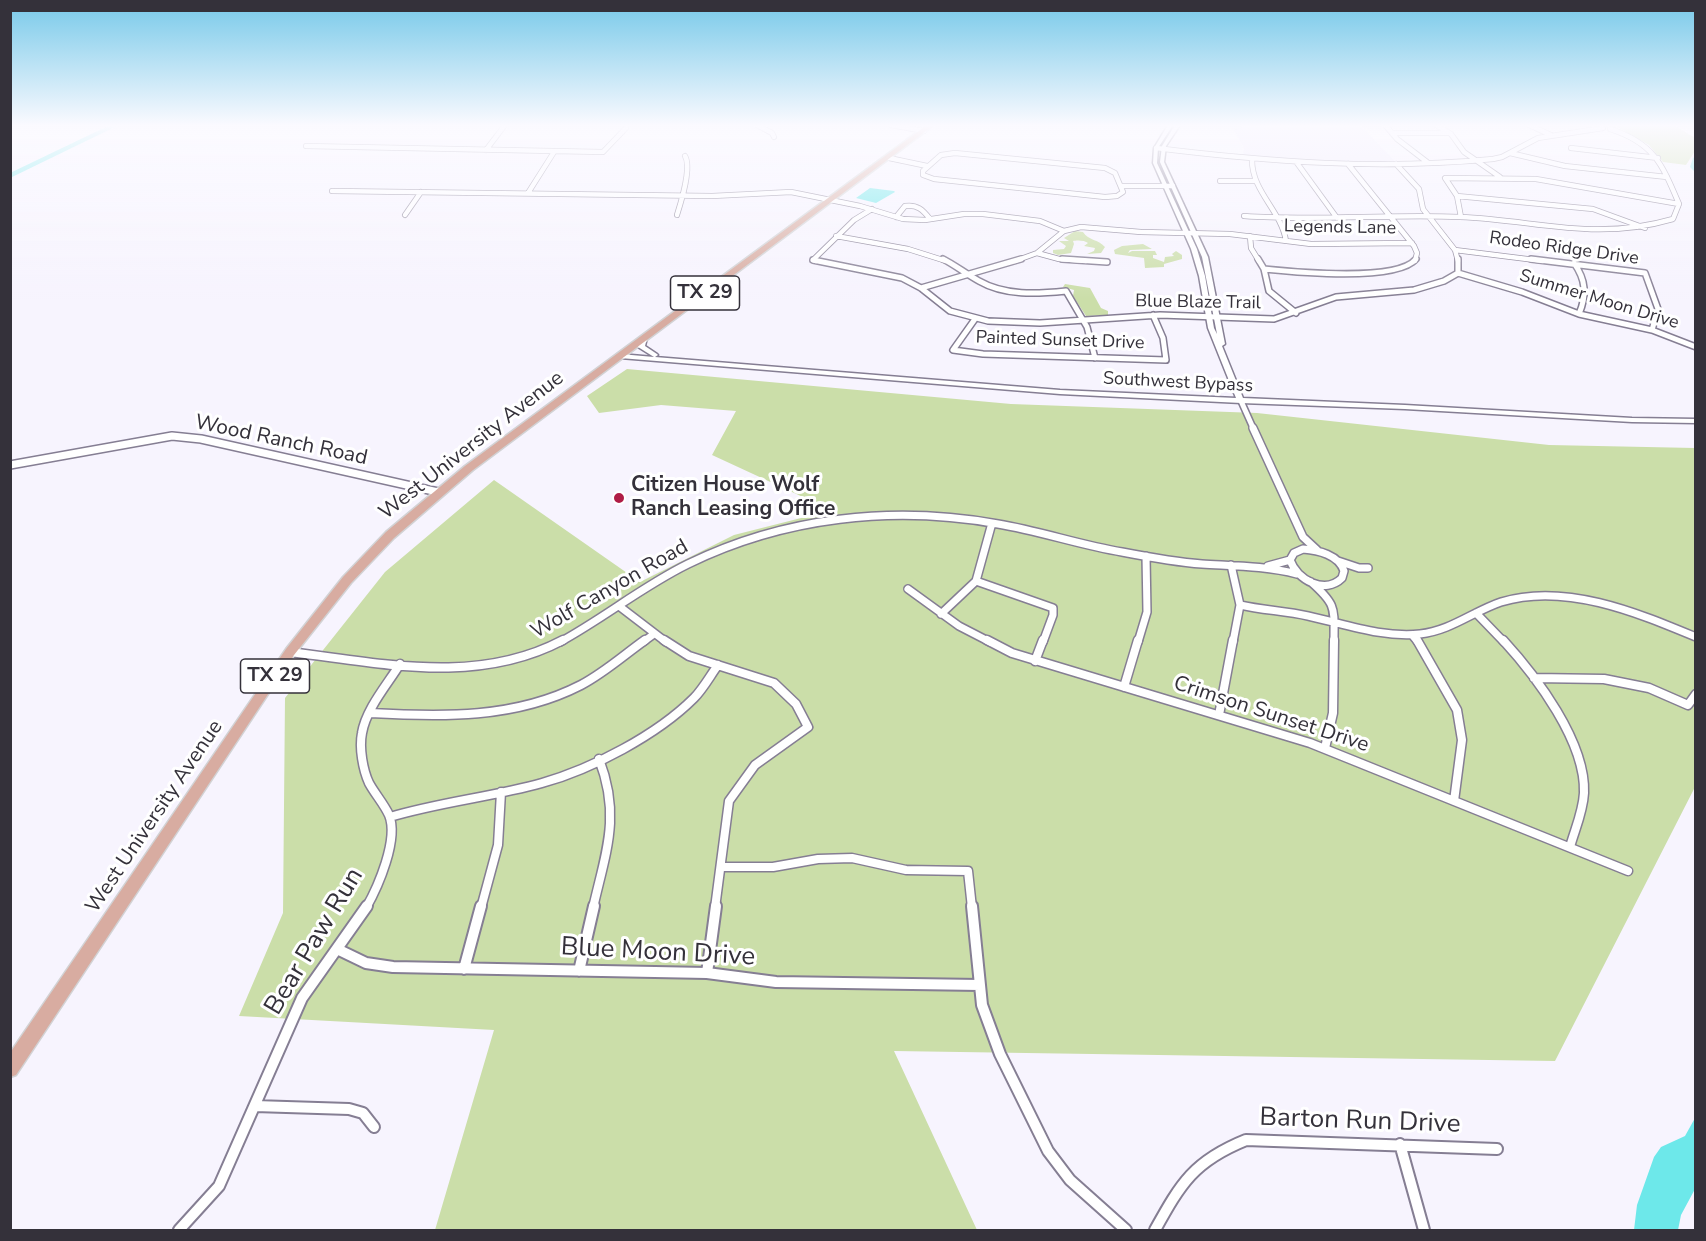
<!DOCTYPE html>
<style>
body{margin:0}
#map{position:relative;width:1706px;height:1241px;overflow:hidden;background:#f7f4fe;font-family:"Nunito Sans",sans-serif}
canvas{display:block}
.frame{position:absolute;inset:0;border:12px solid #34313a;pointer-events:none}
</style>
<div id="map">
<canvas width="1706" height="1241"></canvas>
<div class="frame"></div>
</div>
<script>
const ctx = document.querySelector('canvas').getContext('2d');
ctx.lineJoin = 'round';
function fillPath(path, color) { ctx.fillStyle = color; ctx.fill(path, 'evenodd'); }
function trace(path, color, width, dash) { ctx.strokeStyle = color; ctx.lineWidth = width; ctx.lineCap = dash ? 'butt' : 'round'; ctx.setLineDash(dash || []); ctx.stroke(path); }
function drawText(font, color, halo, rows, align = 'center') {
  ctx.font = font + ' "Nunito Sans",sans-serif'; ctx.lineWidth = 6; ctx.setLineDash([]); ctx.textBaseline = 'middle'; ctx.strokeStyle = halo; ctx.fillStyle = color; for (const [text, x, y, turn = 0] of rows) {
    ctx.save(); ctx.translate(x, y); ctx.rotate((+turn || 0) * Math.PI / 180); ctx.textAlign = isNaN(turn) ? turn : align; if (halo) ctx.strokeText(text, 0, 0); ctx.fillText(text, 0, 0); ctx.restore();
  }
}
fillPath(new Path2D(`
 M 1247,125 L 1360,125 L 1396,162 L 1283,160 L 1243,156 L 1244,148 L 1234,130 Z`), '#f0eafc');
fillPath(new Path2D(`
 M 1614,125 L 1674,125 L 1695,138 L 1695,151 L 1686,165 L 1663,162 L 1649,145 Z
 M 1075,231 L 1083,232 C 1089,241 1098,239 1105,247 L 1101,253 L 1087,254 L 1094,251 L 1095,248 L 1084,246 L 1088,243 C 1085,240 1076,240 1073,241 L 1074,244 L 1071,253 L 1058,255 L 1053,253 L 1053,250 L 1064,249 L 1066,246 L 1059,241 L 1069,241 L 1064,238 Z
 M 1143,244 L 1152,249 L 1130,250 L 1128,253 L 1132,251 L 1155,251 L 1157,255 L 1153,255 L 1153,258 L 1164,262 L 1165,257 L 1174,256 L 1172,254 L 1176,251 L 1182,255 L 1182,259 L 1164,264 L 1164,267 L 1145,268 L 1144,258 L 1115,254 L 1114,250 L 1122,246 Z
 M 1065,284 L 1090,288 L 1101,308 L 1108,311 L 1108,315 L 1086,316 L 1073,296 L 1074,290 L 1063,287 Z
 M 627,369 L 1011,404 L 1257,413 L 1549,445 L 1695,448 L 1695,787 L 1555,1061 L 894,1051 L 977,1230 L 435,1230 L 494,1030 L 239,1016 L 283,913 L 285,698 L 385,572 L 494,480 L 640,582 L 734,535 L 817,514 L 818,504 L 712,455 L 736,411 L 661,405 L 599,413 L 587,396 Z`), '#cbdea9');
fillPath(new Path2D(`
 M 870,188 L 894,191 L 895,192 L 876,203 L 856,198 Z
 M 1695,1118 L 1695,1189 L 1681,1215 L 1678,1230 L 1634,1230 L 1637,1205 L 1654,1157 L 1661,1147 L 1685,1136 Z`), '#6de8ea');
fillPath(new Path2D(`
 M 110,125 L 119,125 L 10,178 L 10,173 Z
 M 1696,156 L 1696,173 L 1690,167 L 1693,158 Z`), '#6de8ea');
const minorFar4 = new Path2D(`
 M 757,125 L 772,133 L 774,137
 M 891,125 L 924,131
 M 1385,125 L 1397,139 L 1427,162
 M 1436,125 L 1451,134 L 1464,152 L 1500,177
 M 1529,125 L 1551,135
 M 1392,133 L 1449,133
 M 306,146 L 603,152 L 626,128
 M 1156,148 C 1269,162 1380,170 1493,159 L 1502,157 L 1538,138 L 1603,128
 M 1571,148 L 1658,158
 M 486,150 L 505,125
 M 955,153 L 1105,168 L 1115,173 L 1123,192 L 1117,196 L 1105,197 L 934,179 L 923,175 L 923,171 L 941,155 Z
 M 1510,153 L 1565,166 L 1667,177
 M 889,158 L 927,166
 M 1252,160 C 1252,192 1281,210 1286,241
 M 1297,163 L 1337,218
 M 1348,164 L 1414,246 L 1417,253 L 1415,261
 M 1396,164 L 1419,189 L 1423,209 L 1455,250 L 1458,261
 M 1220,181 L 1255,181
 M 1121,186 L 1173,186
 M 332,191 L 712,196 L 791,192 L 860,206 L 903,219 L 925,220 L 964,214 L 983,214 L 1040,221 L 1064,231
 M 528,193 L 554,152
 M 1457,196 L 1593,209 L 1645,228
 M 405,215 L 421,192
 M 677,215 C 681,202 692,168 685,156
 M 1244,216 C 1316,221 1388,214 1460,217 C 1537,220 1594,242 1673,219 L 1679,204 C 1662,164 1654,143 1610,129
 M 896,217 L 905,206 C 917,204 923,210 930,219
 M 1461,217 L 1457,196 L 1445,178 L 1536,179 L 1679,204
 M 836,236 L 908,249 L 946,261
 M 1250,236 L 1251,248 L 1259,261
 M 1455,250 L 1543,261
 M 1037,253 L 1059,259 L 1086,261
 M 813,260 L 816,261
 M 813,260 L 854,220 L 872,209
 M 1015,261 L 1037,253 L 1064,231 L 1081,227 L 1141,232 L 1230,234 L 1311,244 L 1412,243`);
const minorFar3 = new Path2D(`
 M 943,259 C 955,265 966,274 979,281 C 1005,296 1037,294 1066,291 L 1087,327 L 1095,358
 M 1062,259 L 1107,262
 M 1258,259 L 1264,269 L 1269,291 L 1296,313
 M 1531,259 L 1645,273 L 1658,309 L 1652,330
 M 813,260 L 902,278 L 921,288 L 950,311 L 988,321 L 1040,323 L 1160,315 L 1274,319 L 1336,297 L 1414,290 L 1444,281 L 1458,273 L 1458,259
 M 1574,263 C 1586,280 1587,295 1579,314
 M 1264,269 C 1294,272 1397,282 1416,259
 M 1458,273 L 1522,292 L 1579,314 L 1652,330 L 1696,347
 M 921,288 L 1021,259
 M 975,319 L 953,350 L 983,354 L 1166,360 L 1163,338 L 1153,315
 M 1241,401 L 1254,430`);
const minorFar2 = new Path2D(`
 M 1253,428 L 1303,537 L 1317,550
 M 10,465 L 172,436 L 201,439 L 438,492
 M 1303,549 C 1318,550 1339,555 1344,571 L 1342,578 C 1325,595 1297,580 1290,560 L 1294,553 Z
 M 1338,561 L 1359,568 L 1368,568
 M 1231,565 L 1240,605 L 1233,642
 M 1268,566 L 1290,560
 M 976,581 L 1053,608 L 1053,615 L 1043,642
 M 1311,582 C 1337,605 1334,608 1334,642
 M 908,589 L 959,626 L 990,642
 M 1240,605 C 1262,610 1285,611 1308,616 C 1345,624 1382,638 1420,634 C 1450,631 1474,611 1501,602 C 1565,582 1638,613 1696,637
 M 619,606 L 666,642
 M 1476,613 L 1504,642
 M 941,614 L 976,581 L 992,523
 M 1412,635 L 1418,642
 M 560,642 C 604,618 643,586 688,564 C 784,517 893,505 998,524 C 1040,531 1080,545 1122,552 C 1148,557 1175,562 1202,564 C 1234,566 1266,566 1297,574
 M 643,642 L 654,634
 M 1138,642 L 1147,612 L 1146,556`);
const minorFar1 = new Path2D(`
 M 664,640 L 689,656 L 774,683 L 796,704 L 808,727 L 755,765 L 729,801 L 715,908
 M 987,640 L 1012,653 L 1310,743 L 1628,871
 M 1417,640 L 1457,710 L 1462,740 L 1454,801
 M 1503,640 C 1536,676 1586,742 1584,793 C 1583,812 1575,829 1570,847
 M 290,652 C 382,663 476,686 563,640
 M 1035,661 L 1043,640
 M 1534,678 L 1604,679 L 1649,688 L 1688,705 L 1696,694
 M 1124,687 L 1138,640
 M 370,713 C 442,717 515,719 581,685 C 604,673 624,655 645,640
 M 1219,715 L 1233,640
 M 1325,748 L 1333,713 L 1334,640
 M 390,817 C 440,802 492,797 542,783 C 592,769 657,735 694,698 C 703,689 710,676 718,665
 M 721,867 L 773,867 L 818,859 L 852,858 L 906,870 L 968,871 L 972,908
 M 366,908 C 378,887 399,839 389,815 C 384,804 375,794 369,783 C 363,770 359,748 362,733 C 366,709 387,685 400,664
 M 481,908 L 498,845 L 501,792
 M 593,908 C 606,851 621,816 599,759`);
const minor = new Path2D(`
 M 972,906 L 982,1005 L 1000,1054 L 1048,1151 L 1070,1180 L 1126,1230
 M 337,949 L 366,963 L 393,967 L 707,973 L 776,982 L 980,985
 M 464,969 L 481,906
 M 579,971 L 594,906
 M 707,973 L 716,906
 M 255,1106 L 349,1109 L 363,1113 L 374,1127
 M 1400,1144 L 1424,1230
 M 179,1230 L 219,1186 L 302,998 L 367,906
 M 1155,1230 C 1181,1183 1194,1161 1246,1140 L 1497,1149`);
const tertiary = new Path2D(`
 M 1168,125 L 1173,125 L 1158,148 L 1157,163 L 1197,249 L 1205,276 L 1214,328 L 1217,334 L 1202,257 L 1160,162 L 1162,146 L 1175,125 L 1180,125 L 1166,146 L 1164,162 L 1208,257 L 1225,344 L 1222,346 L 1243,398 L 1405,405 L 1632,418 L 1696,419 L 1696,423 L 1632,422 L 1405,409 L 1241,403 L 1060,394 L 620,358 L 617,356 L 620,354 L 654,357 L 638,347 L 641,338 L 644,336 L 647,338 L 645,346 L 657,354 L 658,355 L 655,357 L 1060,390 L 1236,398 L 1208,328 L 1199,276 L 1191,249 L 1153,163 L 1154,148 Z`);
const primary = new Path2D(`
 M 927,125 L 934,125 L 473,470 L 394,538 L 351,583 L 294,655 L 16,1075 L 10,1077 L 10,1053 L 286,649 L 343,577 L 386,532 L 465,466 Z`);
trace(minorFar4, '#857e93', 6);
trace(minorFar3, '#857e93', 8);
trace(minorFar2, '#857e93', 10);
trace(minorFar1, '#857e93', 11);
trace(minor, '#857e93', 14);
trace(tertiary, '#857e93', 3);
trace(primary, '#d2d2d4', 3);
trace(minorFar4, '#fff', 4.5);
trace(minorFar3, '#fff', 5);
trace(minorFar2, '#fff', 7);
trace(minorFar1, '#fff', 8);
trace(minor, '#fff', 10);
fillPath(tertiary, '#fff');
fillPath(primary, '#d8aca1');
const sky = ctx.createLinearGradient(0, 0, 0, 299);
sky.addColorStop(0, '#77c9e9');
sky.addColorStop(0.42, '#fbfaff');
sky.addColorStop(1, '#fbfaff00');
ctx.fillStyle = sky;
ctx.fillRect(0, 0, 1706, 299);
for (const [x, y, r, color] of [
 [619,498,6,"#af1c46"]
]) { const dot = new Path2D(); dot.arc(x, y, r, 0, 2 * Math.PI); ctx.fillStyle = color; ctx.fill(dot); trace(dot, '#fff', 2); }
drawText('18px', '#34313a', '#fff', [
 ["Legends Lane",1340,228,1],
 ["Rodeo Ridge Drive",1564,249,8],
 ["Summer Moon Drive",1599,300,17],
 ["Blue Blaze Trail",1198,303,1],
 ["Painted Sunset Drive",1060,341,2],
 ["Southwest Bypass",1178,383,3]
]);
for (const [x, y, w] of [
 [705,293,69],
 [275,676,69]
]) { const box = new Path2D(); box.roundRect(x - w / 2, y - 17, w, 34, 4.5); ctx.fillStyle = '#fff'; ctx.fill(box); trace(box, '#34313a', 1.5); }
drawText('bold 20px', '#34313a', null, [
 ["TX 29",705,293],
 ["TX 29",275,676]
]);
drawText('21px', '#34313a', '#fff', [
 ["Wood Ranch Road",281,441,12],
 ["West University Avenue",472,446,-38],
 ["Wolf Canyon Road",610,590,-30],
 ["Crimson Sunset Drive",1271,715,18],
 ["West University Avenue",155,817,-56]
]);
drawText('bold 21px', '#34313a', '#fff', [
 ["Citizen House Wolf",631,486],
 ["Ranch Leasing Office",631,510]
], 'left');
drawText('26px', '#34313a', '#fff', [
 ["Bear Paw Run",315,942,-59],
 ["Blue Moon Drive",658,953,3],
 ["Barton Run Drive",1360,1122,2]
]);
</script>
